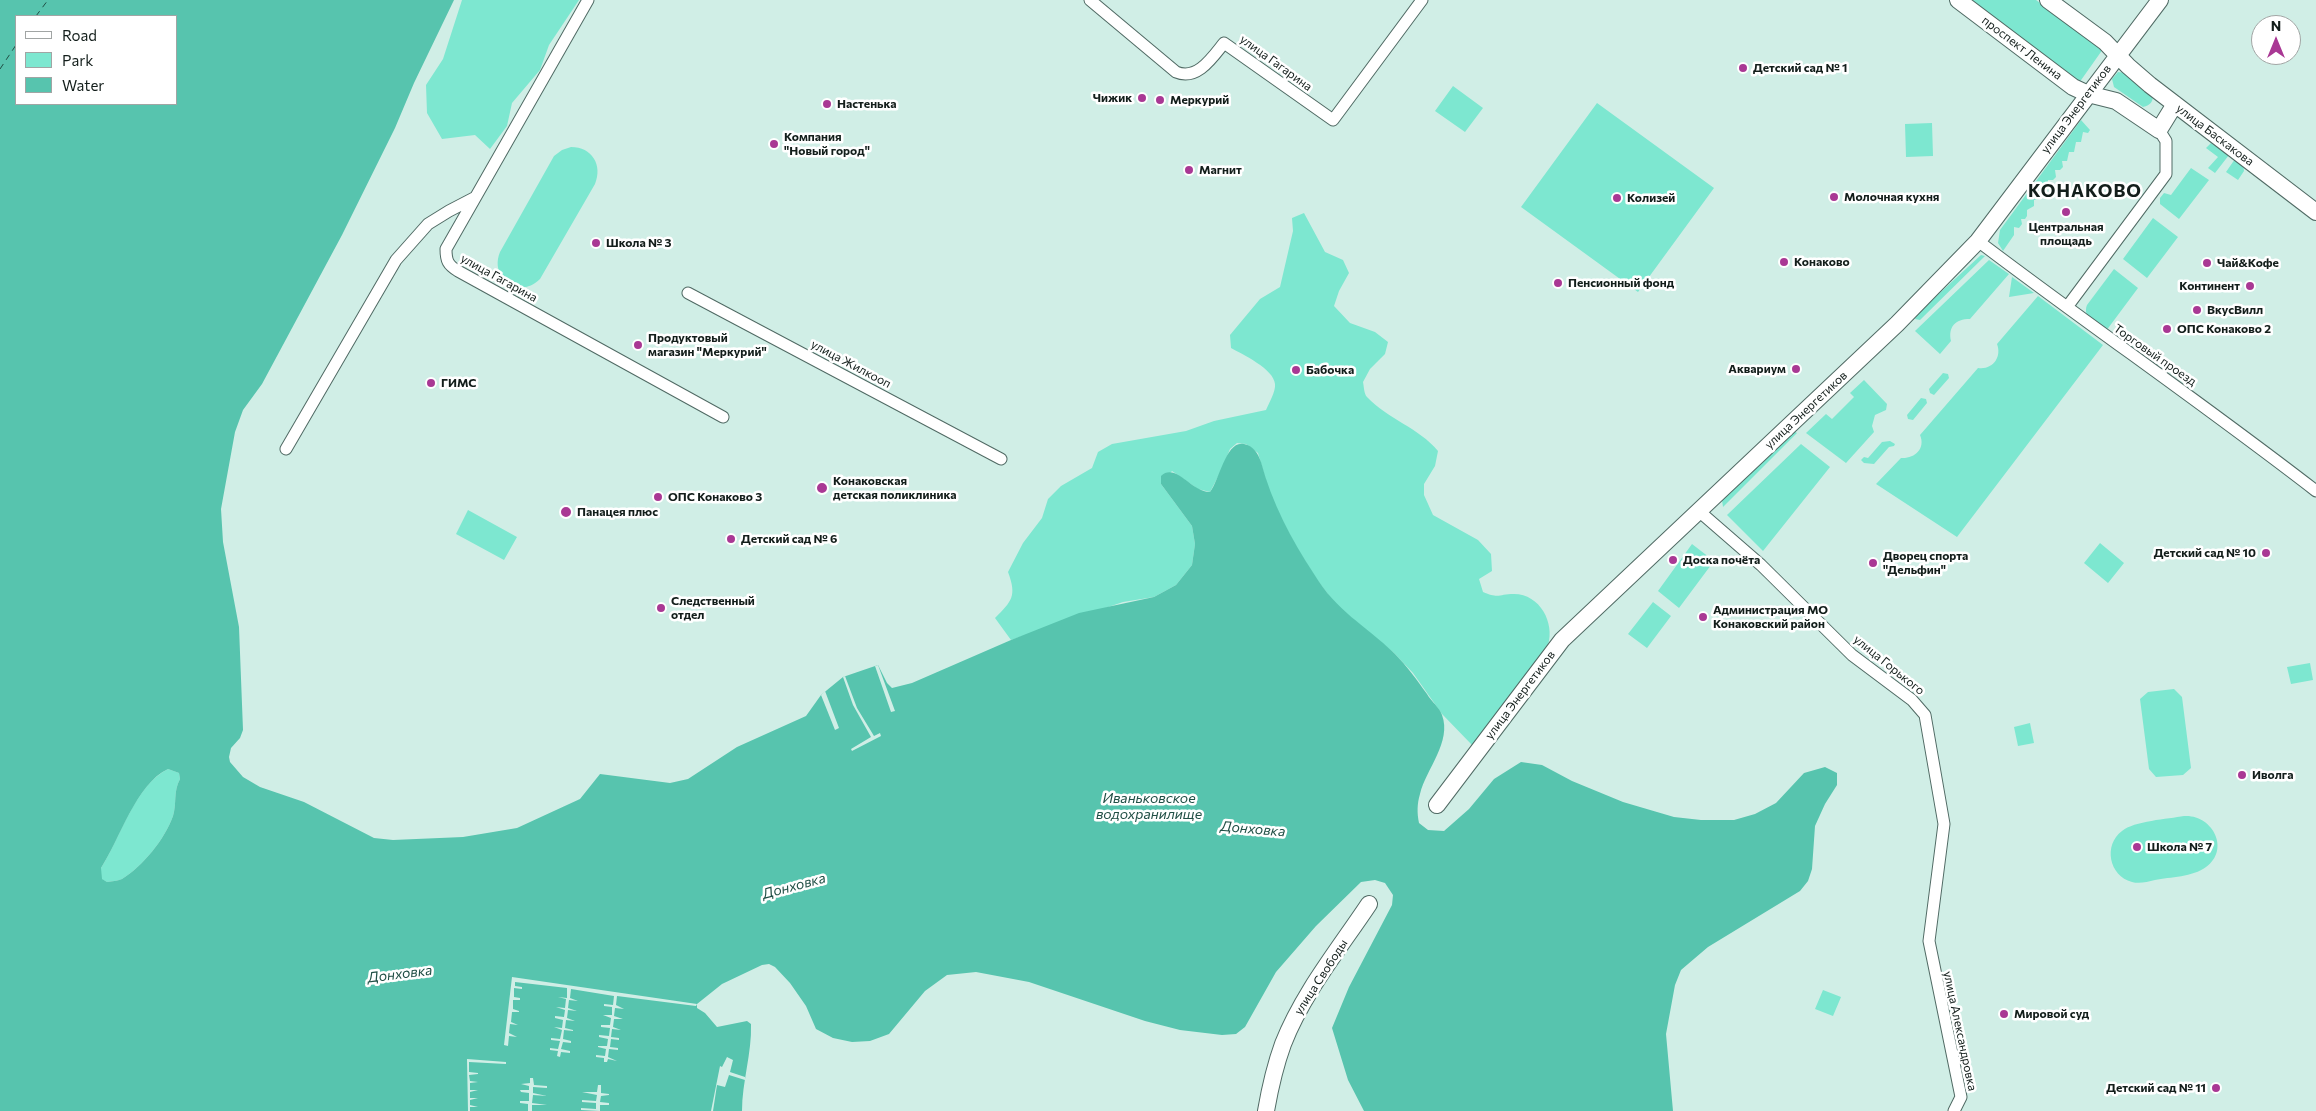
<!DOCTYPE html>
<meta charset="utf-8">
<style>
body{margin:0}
#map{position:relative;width:2316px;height:1111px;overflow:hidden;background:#d0eee6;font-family:Commissioner,sans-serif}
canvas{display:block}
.legend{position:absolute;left:15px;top:15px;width:162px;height:90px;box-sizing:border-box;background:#fff;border:1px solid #a1a5a4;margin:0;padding:6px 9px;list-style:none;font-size:15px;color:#131e1b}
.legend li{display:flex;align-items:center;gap:10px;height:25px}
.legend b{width:25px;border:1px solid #a1a5a4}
.north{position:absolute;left:2251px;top:15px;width:50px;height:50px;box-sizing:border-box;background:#fff;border:1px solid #a1a5a4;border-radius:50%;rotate:0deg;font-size:14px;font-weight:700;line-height:20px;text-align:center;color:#131e1b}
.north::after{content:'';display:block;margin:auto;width:18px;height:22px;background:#a93894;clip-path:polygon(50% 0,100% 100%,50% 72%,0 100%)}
</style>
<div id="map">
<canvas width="2316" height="1111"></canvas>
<ul class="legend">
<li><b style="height:6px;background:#fff"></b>Road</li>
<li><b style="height:14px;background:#7de7d0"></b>Park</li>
<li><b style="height:14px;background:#57c4ae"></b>Water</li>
</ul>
<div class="north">N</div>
</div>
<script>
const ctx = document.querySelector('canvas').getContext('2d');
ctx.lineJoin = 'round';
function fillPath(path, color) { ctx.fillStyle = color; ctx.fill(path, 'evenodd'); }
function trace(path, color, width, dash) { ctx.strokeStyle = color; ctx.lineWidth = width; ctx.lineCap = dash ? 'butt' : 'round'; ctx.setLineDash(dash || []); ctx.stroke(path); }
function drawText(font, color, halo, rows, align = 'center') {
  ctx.font = font + ' Commissioner,sans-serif'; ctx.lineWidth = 5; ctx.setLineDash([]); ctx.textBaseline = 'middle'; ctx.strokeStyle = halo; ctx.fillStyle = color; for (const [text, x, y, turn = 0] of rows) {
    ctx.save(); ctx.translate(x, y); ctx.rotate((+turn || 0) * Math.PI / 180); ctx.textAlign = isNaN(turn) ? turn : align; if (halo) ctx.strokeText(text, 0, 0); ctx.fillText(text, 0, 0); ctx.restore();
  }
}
fillPath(new Path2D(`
 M 462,0 L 579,0 L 549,45 L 540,70 L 512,103 L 507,126 L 490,149 L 475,135 L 442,139 L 427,113 L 426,85 L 443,59 Z
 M 1968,0 L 2036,0 L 2103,49 L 2079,83 Z
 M 2118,72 L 2125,73 L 2153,94 C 2153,102 2151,105 2143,107 L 2114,87 L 2112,79 Z
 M 1453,86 L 1483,108 L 1465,132 L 1435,111 Z
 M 1597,103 L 1714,188 L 1638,292 L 1521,207 Z
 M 2081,120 L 2090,130 L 2088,133 L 2083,132 L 2081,142 L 2076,142 L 2074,152 L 2069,152 L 2067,161 L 2062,161 L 2063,167 L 2060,170 L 2055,170 L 2056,177 L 2053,180 L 2048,180 L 2047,189 L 2041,190 L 2040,199 L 2034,200 L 2034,206 L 2027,210 L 2027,216 L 2025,219 L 2021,219 L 2022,224 L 2019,228 L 2014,227 L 2014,235 L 2003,251 L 1998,243 L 2000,230 Z
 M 1932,123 L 1933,156 L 1906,157 L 1905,124 Z
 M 2211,143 L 2229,155 L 2215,173 L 2208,168 L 2218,157 L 2206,148 Z
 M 571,147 C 592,147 603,165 595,184 L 540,279 C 519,300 489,278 500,252 L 554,156 L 562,150 Z
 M 2235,159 L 2243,164 L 2244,171 L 2238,180 L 2226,172 Z
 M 2191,168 L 2209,180 L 2179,219 L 2160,204 L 2160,198 L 2164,193 L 2171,195 Z
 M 1304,213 L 1325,252 L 1343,260 L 1349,273 L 1339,291 L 1334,306 L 1350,323 L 1375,332 L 1388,342 L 1385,354 L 1370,369 L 1363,382 C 1364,387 1364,394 1367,397 C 1388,419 1419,428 1438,451 L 1435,466 L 1424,484 L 1424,495 L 1433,515 L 1478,540 L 1491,554 L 1492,571 L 1479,579 L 1483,592 C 1499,599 1499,594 1514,594 C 1540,594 1555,623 1548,645 L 1473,746 L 1442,714 L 1413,673 L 1394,653 L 1337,606 L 1315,577 L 1294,543 L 1271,498 L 1258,453 L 1246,444 L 1237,443 L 1230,449 L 1221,471 L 1210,492 L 1198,489 L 1172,471 L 1161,484 L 1192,526 L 1195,544 L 1192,565 L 1176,585 L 1154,597 L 1123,602 L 1011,640 L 995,618 C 1012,601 1017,596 1008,572 L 1023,543 L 1042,518 L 1048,499 L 1061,486 L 1092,468 L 1098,452 L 1112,444 L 1186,431 L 1214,421 L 1266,410 C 1269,403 1276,391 1275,384 C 1274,369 1242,354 1231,348 L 1230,335 L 1260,299 L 1280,287 L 1293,231 L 1292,218 Z
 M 2153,218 L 2178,237 L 2147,278 L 2123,259 Z
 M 1981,255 L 1985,256 L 1920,320 L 1915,319 L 1917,314 Z
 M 1989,260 L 2009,274 L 1970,319 C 1955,319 1948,327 1951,341 L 1940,354 L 1915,331 Z
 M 2114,269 L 2138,288 L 2106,331 C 2096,324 2082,318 2087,305 Z
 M 2012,277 L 2034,293 L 2009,297 Z
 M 2038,296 L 2103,345 L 1957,537 L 1876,484 L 1901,458 C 1914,459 1926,449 1920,435 L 1978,368 C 1993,370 2002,357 1997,344 Z
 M 1943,373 L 1948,374 L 1949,378 L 1934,395 L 1930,393 L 1929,389 Z
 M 1864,380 L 1887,404 L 1886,410 L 1875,415 L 1872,426 L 1874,432 L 1846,463 L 1806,433 L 1826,414 L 1832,419 L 1854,397 L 1850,393 Z
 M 1921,398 L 1926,399 L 1927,403 L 1913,420 L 1908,419 L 1907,415 Z
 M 1792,430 L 1797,433 L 1723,507 L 1722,500 Z
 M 1890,441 L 1895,444 L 1894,446 L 1889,447 L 1874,464 L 1864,463 L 1861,460 L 1864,457 L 1868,458 L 1882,442 Z
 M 1801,444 L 1830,467 L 1763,551 L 1727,515 Z
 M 468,510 L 517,537 L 504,560 L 456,534 Z
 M 2100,543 L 2124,563 L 2108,583 L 2084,563 Z
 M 1692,544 L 1714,561 L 1679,608 L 1658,591 Z
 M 1653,602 L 1671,616 L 1647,648 L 1628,634 Z
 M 2310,663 L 2313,680 L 2291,684 L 2287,667 Z
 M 2174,689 L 2182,697 L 2191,768 L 2183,775 L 2156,777 L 2149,769 L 2140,699 L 2148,692 Z
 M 2030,723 L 2034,743 L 2018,746 L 2014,727 Z
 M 168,769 L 179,773 L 180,779 C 173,792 177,803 173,816 C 165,839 142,867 122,879 C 117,881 112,881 107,882 L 101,879 L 101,868 C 120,839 135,785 168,769 Z
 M 2184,816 C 2212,814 2231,849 2206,867 C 2193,877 2170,877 2155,880 C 2147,882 2139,884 2132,882 C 2109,876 2103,845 2122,831 C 2134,821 2168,819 2184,816 Z
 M 1823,990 L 1841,997 L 1833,1016 L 1815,1009 Z`), '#7de7d0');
fillPath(new Path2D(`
 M 0,0 L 454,0 L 414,83 L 395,128 L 342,235 L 262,384 L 243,410 L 235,432 L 221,509 L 223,542 L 239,627 L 243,730 L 240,738 L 231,748 L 229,757 L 230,762 L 243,777 L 260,787 L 304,802 L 374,838 L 393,840 L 463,837 L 517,828 L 580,799 L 600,774 L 670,783 L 688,779 L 737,747 L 806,716 L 821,695 L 843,677 L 878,665 L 887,683 L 892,688 L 912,683 L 1011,640 L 1079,613 L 1154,597 L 1176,585 L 1192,565 L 1195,544 L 1192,526 L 1161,484 L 1161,476 C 1176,462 1192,493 1210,492 C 1220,479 1226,440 1244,444 C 1254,446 1258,454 1261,462 C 1272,503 1291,539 1314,574 C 1337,612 1364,624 1394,653 C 1407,666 1416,679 1427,694 C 1431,701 1440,708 1442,715 C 1452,742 1426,769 1420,794 C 1417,804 1417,813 1419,823 L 1428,830 L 1444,831 L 1469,809 L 1494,779 L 1521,762 L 1542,765 L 1572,781 L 1623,802 L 1674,817 L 1701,820 L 1734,820 L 1755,814 L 1776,803 L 1804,773 L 1825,767 L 1837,773 L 1837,785 L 1825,804 L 1815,826 L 1812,869 L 1808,881 L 1800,891 L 1708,947 L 1681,970 L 1675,985 L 1666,1034 L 1673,1111 L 1364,1111 L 1348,1080 L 1332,1028 L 1349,987 L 1392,905 L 1393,895 L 1385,883 L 1375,880 L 1361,882 L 1316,926 L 1276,972 L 1245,1027 L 1236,1034 L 1222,1035 L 1180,1030 L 1145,1021 L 1029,982 L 976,972 L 947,975 L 925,991 L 889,1034 L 870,1041 L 852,1042 L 833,1038 L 816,1029 L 806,1006 L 790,983 L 775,967 L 769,964 L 762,965 L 722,984 L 697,1004 L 697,1008 L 705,1013 L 717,1027 L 747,1021 L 751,1024 C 752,1053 742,1082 742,1111 L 0,1111 ZM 16,16 L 176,16 L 176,104 L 16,104 ZM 168,769 L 179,773 L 180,779 C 173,792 177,803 173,816 C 165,839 142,867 122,879 C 117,881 112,881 107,882 L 102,879 L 101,868 C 120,839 136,784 168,769 Z`), '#57c4ae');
fillPath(new Path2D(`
 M 878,665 L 895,711 L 891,712 L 875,666 Z
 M 845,676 L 857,708 L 874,736 L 880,733 L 881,736 L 852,751 L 851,749 L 871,737 L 853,705 L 843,677 Z
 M 825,691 L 839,728 L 835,730 L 821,695 Z
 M 512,977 L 697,1004 L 696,1006 L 617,996 L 616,1005 L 624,1009 L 615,1008 L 614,1016 L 623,1019 L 614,1019 L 613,1027 L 621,1030 L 612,1029 L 611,1037 L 619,1038 L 619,1040 L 611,1039 L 610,1047 L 618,1048 L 618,1050 L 609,1049 L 608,1057 L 617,1061 L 608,1059 L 607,1062 L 604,1062 L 604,1058 L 596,1057 L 596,1055 L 605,1056 L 606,1049 L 598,1047 L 598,1046 L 607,1046 L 608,1039 L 599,1037 L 599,1035 L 609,1036 L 610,1028 L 601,1027 L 601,1025 L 610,1025 L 611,1018 L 603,1015 L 612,1015 L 612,1007 L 604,1006 L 604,1004 L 613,1005 L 614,996 L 571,989 L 570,998 L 578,1001 L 569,1000 L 568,1008 L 577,1011 L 568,1010 L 567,1018 L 575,1021 L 566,1020 L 565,1028 L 573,1030 L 573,1031 L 564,1030 L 563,1039 L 571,1041 L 571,1043 L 563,1042 L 561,1049 L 570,1051 L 570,1053 L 561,1052 L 560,1057 L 557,1056 L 558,1051 L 550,1050 L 550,1048 L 558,1049 L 560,1041 L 551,1040 L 551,1038 L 560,1039 L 562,1030 L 554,1027 L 562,1028 L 563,1020 L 555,1018 L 555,1016 L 564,1017 L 565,1010 L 556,1007 L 565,1008 L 566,999 L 558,997 L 567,998 L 567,988 L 515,982 L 515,986 L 522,987 L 522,989 L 514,988 L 514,997 L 520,998 L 520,1000 L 513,1000 L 513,1009 L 519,1011 L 519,1012 L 512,1012 L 511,1022 L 518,1025 L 510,1024 L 509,1033 L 517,1037 L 509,1036 L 508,1046 L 504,1045 Z
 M 727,1057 L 733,1060 L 730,1072 L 745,1077 L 745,1080 L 729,1075 L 725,1087 L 717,1085 L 713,1111 L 711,1111 L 720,1066 L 722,1067 Z
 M 467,1059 L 506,1062 L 506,1064 L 469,1062 L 469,1072 L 478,1073 L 478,1074 L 469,1075 L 470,1081 L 478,1082 L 470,1083 L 470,1090 L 478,1090 L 470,1092 L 470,1098 L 478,1098 L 470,1100 L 470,1105 L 478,1107 L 470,1107 L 470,1111 L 468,1111 Z
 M 530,1078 L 533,1078 L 534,1085 L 547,1086 L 547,1088 L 533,1087 L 533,1093 L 547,1096 L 533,1095 L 532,1103 L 547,1105 L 532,1105 L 532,1111 L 528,1111 L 528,1104 L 520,1103 L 520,1101 L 529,1101 L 529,1093 L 521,1092 L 520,1090 L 529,1090 L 529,1086 L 521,1084 L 530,1083 Z
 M 598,1085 L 601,1085 L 601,1093 L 609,1094 L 609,1095 L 601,1096 L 600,1102 L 609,1103 L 609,1105 L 600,1105 L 600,1111 L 581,1110 L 581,1108 L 596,1109 L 596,1103 L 582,1102 L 582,1100 L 596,1101 L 597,1095 L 582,1092 L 597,1092 Z`), '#d0eee6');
trace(new Path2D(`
 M 36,16 L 48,0
 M 0,69 L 16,45`), '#204f45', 1, [6, 5]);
const street = new Path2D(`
 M 588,0 L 446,249 C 446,261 448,265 458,271 L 723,417
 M 1090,0 L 1176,72 C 1197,81 1212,58 1224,43 L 1333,120 L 1422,0
 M 1978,241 C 2090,326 2205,405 2316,491
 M 688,293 L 1001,459
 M 2067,307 L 2166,174 L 2166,141 L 2159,130
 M 286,449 L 396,260 L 428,224 L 449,211 L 474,198
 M 1700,512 L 1761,565 L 1852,655 L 1912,700 L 1925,715 L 1944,824 L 1929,941 L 1961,1097 L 1954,1111`);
const secondary = new Path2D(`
 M 1958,0 L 2073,87 L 2088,94 L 2116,101 L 2159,130 L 2175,104
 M 2048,0 L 2105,42 L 2128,66 L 2150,85 L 2316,212
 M 1437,805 L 1562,640 L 1897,324 L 1978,241 L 2160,0
 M 1266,1111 C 1270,1088 1275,1066 1283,1044 C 1303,993 1339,949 1369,904`);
trace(street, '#506a64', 13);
trace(secondary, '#506a64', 18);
trace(street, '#fff', 11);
trace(secondary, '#fff', 16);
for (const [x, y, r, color] of [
 [1743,68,5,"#a93894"],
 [1142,98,5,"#a93894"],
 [1160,100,5,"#a93894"],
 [827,104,5,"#a93894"],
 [774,144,5,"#a93894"],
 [1189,170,5,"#a93894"],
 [1834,197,5,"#a93894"],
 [1617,198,5,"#a93894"],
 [2066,212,5,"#a93894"],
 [596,243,5,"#a93894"],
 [1784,262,5,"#a93894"],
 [2207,263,5,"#a93894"],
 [1558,283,5,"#a93894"],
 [2250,286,5,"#a93894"],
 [2197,310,5,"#a93894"],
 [2167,329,5,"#a93894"],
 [638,345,5,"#a93894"],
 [1796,369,5,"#a93894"],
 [1296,370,5,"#a93894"],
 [431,383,5,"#a93894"],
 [822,488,6,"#a93894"],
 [658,497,5,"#a93894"],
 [566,512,6,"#a93894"],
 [731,539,5,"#a93894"],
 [2266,553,5,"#a93894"],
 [1673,560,5,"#a93894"],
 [1873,563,5,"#a93894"],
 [661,608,5,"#a93894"],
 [1703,617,5,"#a93894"],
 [2242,775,5,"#a93894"],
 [2137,847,5,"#a93894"],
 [2004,1014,5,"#a93894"],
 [2216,1088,5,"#a93894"]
]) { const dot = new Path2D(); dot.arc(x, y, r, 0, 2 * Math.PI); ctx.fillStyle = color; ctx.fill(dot); trace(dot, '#fff', 2); }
drawText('12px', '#131e1b', '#fff', [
 ["проспект Ленина",2022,48,37],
 ["улица Гагарина",1276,63,36],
 ["улица Энергетиков",2076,109,-53],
 ["улица Баскакова",2215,135,37],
 ["улица Гагарина",499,278,29],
 ["Торговый проезд",2155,355,35],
 ["улица Жилкооп",851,364,28],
 ["улица Энергетиков",1806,410,-43],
 ["улица Горького",1889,665,39],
 ["улица Энергетиков",1520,695,-53],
 ["улица Свободы",1321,977,-57],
 ["улица Александровка",1960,1031,78]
]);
drawText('bold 12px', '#131e1b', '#fff', [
 ["Детский сад № 1",1753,68],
 ["Чижик",1132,98,"right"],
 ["Меркурий",1170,100],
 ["Настенька",837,104],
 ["Компания",784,137],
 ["\"Новый город\"",784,151],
 ["Магнит",1199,170],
 ["Молочная кухня",1844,197],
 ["Колизей",1627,198],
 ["Центральная",2066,227,"center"],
 ["площадь",2066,241,"center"],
 ["Школа № 3",606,243],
 ["Конаково",1794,262],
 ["Чай&Кофе",2217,263],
 ["Пенсионный фонд",1568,283],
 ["Континент",2240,286,"right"],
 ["ВкусВилл",2207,310],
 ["ОПС Конаково 2",2177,329],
 ["Продуктовый",648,338],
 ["магазин \"Меркурий\"",648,352],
 ["Аквариум",1786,369,"right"],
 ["Бабочка",1306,370],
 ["ГИМС",441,383],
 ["Конаковская",833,481],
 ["детская поликлиника",833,495],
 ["ОПС Конаково 3",668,497],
 ["Панацея плюс",577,512],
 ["Детский сад № 6",741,539],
 ["Детский сад № 10",2256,553,"right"],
 ["Дворец спорта",1883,556],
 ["\"Дельфин\"",1883,570],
 ["Доска почёта",1683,560],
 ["Следственный",671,601],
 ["отдел",671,615],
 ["Администрация МО",1713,610],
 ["Конаковский район",1713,624],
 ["Иволга",2252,775],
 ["Школа № 7",2147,847],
 ["Мировой суд",2014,1014],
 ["Детский сад № 11",2206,1088,"right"]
], 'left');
drawText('italic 14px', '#204f45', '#fff', [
 ["Иваньковское",1149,798],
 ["водохранилище",1149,814],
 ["Донховка",1253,829,5],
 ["Донховка",794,886,-15],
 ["Донховка",400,974,-7]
]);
ctx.letterSpacing = '1px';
drawText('bold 18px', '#131e1b', '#fff', [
 ["КОНАКОВО",2085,191]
]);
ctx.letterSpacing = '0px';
</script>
